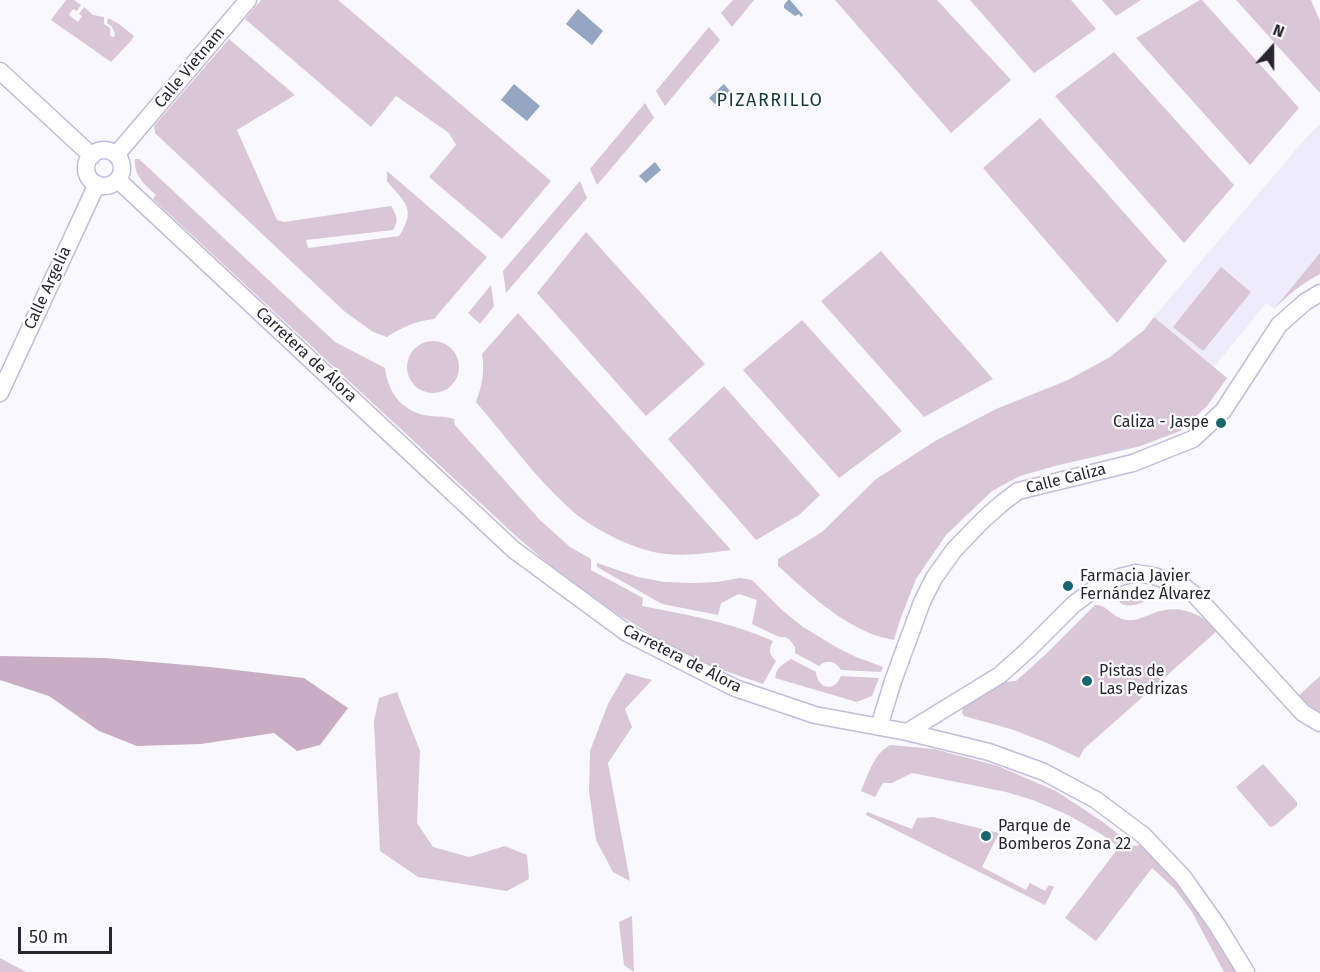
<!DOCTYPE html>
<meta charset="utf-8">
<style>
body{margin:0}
#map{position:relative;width:1320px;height:972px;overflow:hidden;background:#f9f8fe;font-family:"Fira Sans",sans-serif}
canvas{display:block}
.north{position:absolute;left:1242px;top:18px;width:60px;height:60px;-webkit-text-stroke:4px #fff;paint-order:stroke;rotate:21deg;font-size:16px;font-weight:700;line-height:24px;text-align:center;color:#282531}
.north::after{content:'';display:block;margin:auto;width:21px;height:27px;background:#282531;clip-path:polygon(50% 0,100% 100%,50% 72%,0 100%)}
.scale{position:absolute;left:18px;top:927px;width:94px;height:27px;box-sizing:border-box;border:3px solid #282531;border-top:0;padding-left:8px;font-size:18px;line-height:21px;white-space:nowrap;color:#282531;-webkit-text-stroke:4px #fff;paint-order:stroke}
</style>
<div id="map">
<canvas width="1320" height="972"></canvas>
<div class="north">N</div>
<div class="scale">50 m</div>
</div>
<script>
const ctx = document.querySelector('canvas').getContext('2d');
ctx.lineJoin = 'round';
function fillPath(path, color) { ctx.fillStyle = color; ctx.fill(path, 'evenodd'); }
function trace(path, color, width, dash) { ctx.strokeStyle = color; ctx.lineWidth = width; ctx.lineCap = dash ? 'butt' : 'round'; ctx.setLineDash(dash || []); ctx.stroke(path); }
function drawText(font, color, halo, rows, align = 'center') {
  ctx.font = font + ' "Fira Sans",sans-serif'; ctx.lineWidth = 4.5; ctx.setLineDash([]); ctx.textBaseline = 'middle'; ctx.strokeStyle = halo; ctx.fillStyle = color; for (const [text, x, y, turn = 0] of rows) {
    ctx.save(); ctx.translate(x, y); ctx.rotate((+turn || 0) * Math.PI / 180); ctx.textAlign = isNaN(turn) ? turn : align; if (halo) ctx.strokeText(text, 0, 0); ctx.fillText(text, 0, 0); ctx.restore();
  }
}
fillPath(new Path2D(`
 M 1320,124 L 1320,274 L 1304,284 L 1289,294 L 1274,309 L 1266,303 L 1214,367 L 1154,317 L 1304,140 Z`), '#eeebfb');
fillPath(new Path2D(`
 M 66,0 L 74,0 L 81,5 L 77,11 L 73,9 L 69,15 L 78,22 L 82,16 L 79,14 L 84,7 L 93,15 L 104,17 L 104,24 L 110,28 L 110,36 L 114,37 L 115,33 L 112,27 L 107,23 L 108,18 L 119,24 L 134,36 L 130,42 L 111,62 L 51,20 Z
 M 261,0 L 338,0 L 551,181 L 502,239 L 429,177 L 456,145 L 449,133 L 396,96 L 371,127 L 245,19 Z
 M 733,0 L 754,0 L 732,27 L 721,13 Z
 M 835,0 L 937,0 L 1011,80 L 951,133 Z
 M 970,0 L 1071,0 L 1096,29 L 1034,73 Z
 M 1102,0 L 1141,0 L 1116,16 Z
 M 1200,0 L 1202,0 L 1299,108 L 1250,165 L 1136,38 Z
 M 1236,0 L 1311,0 L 1320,21 L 1320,93 Z
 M 709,27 L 720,40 L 665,106 L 656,91 Z
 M 229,39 L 295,95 L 237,130 L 277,220 L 284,222 L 391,206 C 397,216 399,220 393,230 L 306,240 L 308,248 L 399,236 C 417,209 405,203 387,181 L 387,171 L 487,257 L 434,319 C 416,321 402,327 387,337 L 373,332 L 344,311 L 155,133 L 154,126 Z
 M 1114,52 L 1234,185 L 1184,243 L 1055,96 Z
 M 645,103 L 654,118 L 597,185 L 590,169 Z
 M 1040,118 L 1167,261 L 1117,323 L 983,168 Z
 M 135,159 L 139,159 L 335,342 L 385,368 C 388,394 404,413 430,416 C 440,417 444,416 454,419 L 455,425 L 540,520 L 570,547 L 591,559 L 591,570 L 643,598 L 642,606 C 687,615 731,622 773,641 C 768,649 769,655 776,661 L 763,684 L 708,665 L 664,642 L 619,615 L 565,578 L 517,537 L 153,199 L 156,195 C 144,184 134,176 135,159 Z
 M 580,181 L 587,198 L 506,293 L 503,271 Z
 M 586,232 L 705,364 L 646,416 L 537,293 Z
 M 881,251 L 993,379 L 924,417 L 821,301 Z
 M 1320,253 L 1320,274 C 1302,283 1288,295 1274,309 Z
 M 1221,267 L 1251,292 L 1203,351 L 1173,327 Z
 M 491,285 L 494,306 L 480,324 L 468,313 Z
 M 518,313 L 731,550 C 709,553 688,556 666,554 C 635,551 590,528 568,507 C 534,476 506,437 476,402 C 482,386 485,371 482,354 Z
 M 1154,317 L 1227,378 L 1207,406 L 1180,431 L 1141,446 L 1055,466 L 1020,476 L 992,491 L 946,535 L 916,579 L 900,620 L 894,640 C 885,638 875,636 867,632 C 833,617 805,590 778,566 L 778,559 L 822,532 L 876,479 L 937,440 L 996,409 L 1068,380 L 1110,357 L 1144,330 Z
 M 802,320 L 902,431 L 839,478 L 743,370 Z
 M407 367a26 26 0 1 1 52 0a26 26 0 1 1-52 0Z
 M 724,386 L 820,495 L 799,515 L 756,540 L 668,439 Z
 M 597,563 L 638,577 L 664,582 L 692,583 L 717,582 L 740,578 L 752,580 L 782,610 L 803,627 L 836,647 L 856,657 L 883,667 L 881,672 L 841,670 C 835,661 827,659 819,666 L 795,653 L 795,647 L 790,640 L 785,637 L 779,637 L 752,624 L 757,600 L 739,594 L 721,603 L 718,615 L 662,604 L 597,567 Z
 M 1114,594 L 1135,594 L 1157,596 C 1142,602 1123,615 1114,594 Z
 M 1095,605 C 1107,604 1112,618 1127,620 C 1138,621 1145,616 1154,613 C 1177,604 1201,612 1217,631 L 1084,749 L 1079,758 L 1047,743 L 1014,730 L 964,716 L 962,713 L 963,708 L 1004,682 L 1016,681 L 1045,655 Z
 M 791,659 L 816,672 C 818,690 835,692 841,676 L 879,678 L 872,696 L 857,702 L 775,678 C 776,667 784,664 791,659 Z
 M 626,673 L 652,680 L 625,709 L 632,727 L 608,763 L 630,881 L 613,872 L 596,840 L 589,791 L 590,751 L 608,704 Z
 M 1320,676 L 1320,713 L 1297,697 Z
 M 397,692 L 420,751 L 417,823 L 433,847 L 469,857 L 505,846 L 527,855 L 529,879 L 507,891 L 418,877 L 380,851 L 374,721 L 379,698 Z
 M 891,745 L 934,749 L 998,766 L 1056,791 L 1103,822 L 1133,846 L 1141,845 L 1178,884 L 1197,907 L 1236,972 L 1224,972 L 1192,912 L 1175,889 L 1152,868 L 1096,941 L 1065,918 L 1119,847 L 1101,834 L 1068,815 L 1033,800 L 1006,792 L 912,773 L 892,783 L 883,783 L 875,797 L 861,791 C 868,775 875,751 891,745 Z
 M 1263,764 L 1297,802 L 1297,806 L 1274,826 L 1270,827 L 1236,787 Z
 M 867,812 L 912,829 L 917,818 L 933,817 L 999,833 L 982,867 L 1026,890 L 1030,883 L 1045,891 L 1049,885 L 1054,887 L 1045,905 L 866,815 Z
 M 632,916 L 634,972 L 624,965 L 619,922 Z
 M 0,958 L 26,972 L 0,972 Z`), '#d9c6d6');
fillPath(new Path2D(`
 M 0,656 L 105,658 L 210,667 L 304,678 L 348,708 L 320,745 L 297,751 L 274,733 L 201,744 L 137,746 L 99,731 L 49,696 L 0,680 Z`), '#c9adc4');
fillPath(new Path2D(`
 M 788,0 L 790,0 L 803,15 L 801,17 L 799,14 L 795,16 L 784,8 L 784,5 Z
 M 578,9 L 603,31 L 592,45 L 566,24 Z
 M 514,84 L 540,106 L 527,121 L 501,100 Z
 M 724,84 L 730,91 L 715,104 L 709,98 Z
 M 655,162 L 661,170 L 646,183 L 639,176 Z`), '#94a6c2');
const secondary = new Path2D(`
 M 0,71 L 92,156
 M86 168a18 18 0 1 1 36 0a18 18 0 1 1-36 0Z
 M 116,155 L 248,0
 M 118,180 L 514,550 L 627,633 L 735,688 L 815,715 L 907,732 L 989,752 L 1044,772 L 1096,800 L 1143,835 L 1183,877 L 1217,925 L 1246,972
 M 0,393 L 97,184
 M 879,727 L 893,681 L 922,602 L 934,578 L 954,550 L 983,520 L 1001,504 L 1018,491 L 1133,463 L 1193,439 L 1223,411 L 1279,325 L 1305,302 L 1320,293
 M 907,732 L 1000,675 L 1029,649 L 1074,604 L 1093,590 L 1104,585 L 1120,577 L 1136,573 L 1154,576 L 1183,586 L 1196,596 L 1303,713 L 1320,723`);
trace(secondary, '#c3bcdb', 19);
trace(secondary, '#fff', 16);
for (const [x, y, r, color] of [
 [1221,423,6,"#19666e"],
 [1068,586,6,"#19666e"],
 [1087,681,6,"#19666e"],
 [986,836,6,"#19666e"]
]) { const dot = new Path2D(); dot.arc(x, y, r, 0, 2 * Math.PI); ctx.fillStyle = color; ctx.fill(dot); trace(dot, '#fff', 2); }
drawText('16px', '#282531', '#fff', [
 ["Calle Vietnam",190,68,-50],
 ["Calle Argelia",48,288,-65],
 ["Carretera de Álora",306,355,43],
 ["Calle Caliza",1066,479,-14],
 ["Carretera de Álora",682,659,27]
]);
drawText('16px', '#282531', '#fff', [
 ["Caliza - Jaspe",1209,423,"right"],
 ["Farmacia Javier",1080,577],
 ["Fernández Álvarez",1080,595],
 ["Pistas de",1099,672],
 ["Las Pedrizas",1099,690],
 ["Parque de",998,827],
 ["Bomberos Zona 22",998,845]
], 'left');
ctx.letterSpacing = '1.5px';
drawText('18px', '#183a3e', '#fff', [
 ["PIZARRILLO",770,101]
]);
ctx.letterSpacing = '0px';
</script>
